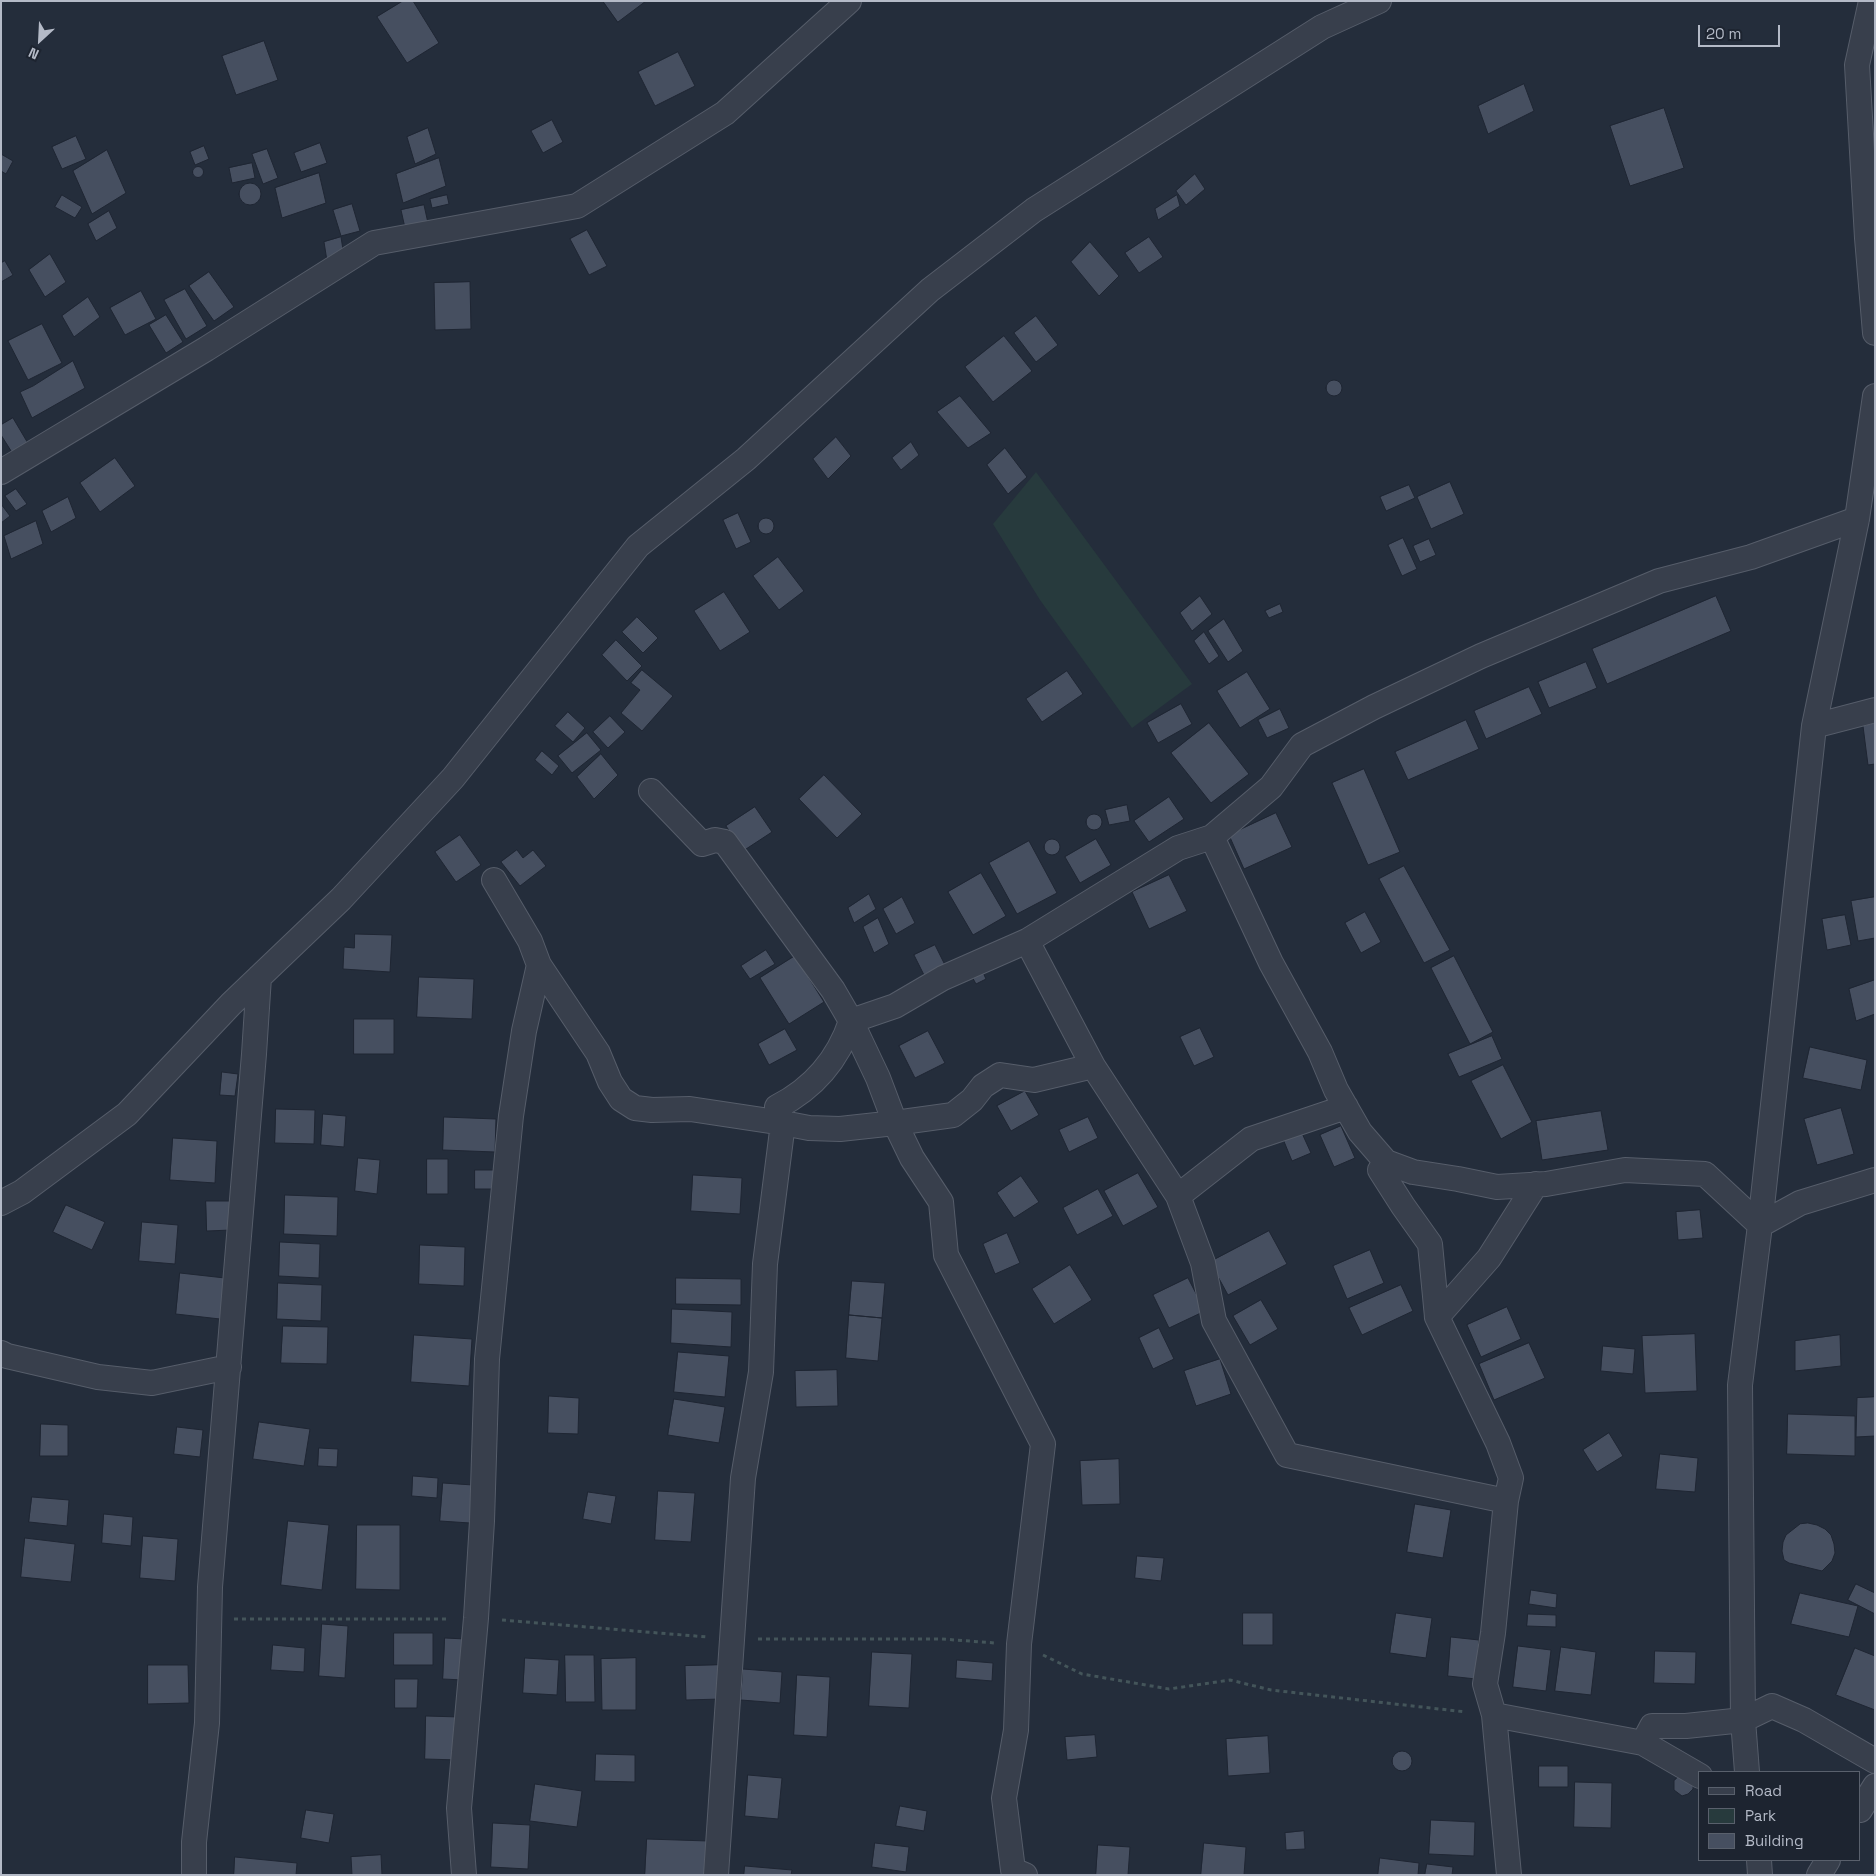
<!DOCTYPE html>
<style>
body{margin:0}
#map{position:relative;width:1876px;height:1876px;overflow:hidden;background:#242d3b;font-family:"Space Grotesk",sans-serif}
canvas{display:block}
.frame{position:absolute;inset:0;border:2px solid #b4bac7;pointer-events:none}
.legend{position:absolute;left:1698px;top:1771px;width:162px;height:90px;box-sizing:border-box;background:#1d2430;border:1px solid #59606c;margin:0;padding:6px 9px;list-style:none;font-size:15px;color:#b4bac7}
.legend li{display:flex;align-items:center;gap:10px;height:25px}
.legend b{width:25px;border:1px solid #59606c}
.north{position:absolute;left:15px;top:15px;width:50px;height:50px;-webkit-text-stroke:4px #1d2430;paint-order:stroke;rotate:205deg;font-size:14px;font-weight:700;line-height:20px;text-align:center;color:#b4bac7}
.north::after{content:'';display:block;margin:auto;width:18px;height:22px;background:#b4bac7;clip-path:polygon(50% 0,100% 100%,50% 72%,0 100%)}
.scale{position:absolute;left:1698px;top:25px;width:82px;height:22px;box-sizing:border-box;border:2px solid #b4bac7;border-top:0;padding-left:6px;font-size:15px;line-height:18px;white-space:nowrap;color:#b4bac7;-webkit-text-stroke:4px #1d2430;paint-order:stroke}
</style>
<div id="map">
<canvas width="1876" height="1876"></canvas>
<div class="frame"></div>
<ul class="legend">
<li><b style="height:6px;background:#383f4c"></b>Road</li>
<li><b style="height:14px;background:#273a3d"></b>Park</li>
<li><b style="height:14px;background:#464f60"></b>Building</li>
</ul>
<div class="north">N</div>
<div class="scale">20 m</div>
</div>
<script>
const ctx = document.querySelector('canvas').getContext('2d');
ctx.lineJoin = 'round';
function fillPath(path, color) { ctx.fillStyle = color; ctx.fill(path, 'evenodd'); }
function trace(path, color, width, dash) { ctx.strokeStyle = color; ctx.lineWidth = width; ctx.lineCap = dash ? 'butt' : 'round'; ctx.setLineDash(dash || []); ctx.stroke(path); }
fillPath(new Path2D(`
 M 1036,472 L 1192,684 L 1132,728 L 1040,600 L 993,524 Z`), '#273a3d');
const building = new Path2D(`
 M 403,1 L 413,1 L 439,43 L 407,63 L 377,17 Z
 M 603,1 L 646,1 L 618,22 Z
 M 264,41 L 278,80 L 236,95 L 222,56 Z
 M 678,52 L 695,86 L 655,106 L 638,72 Z
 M 1524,84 L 1534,111 L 1488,134 L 1478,106 Z
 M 1664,108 L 1684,168 L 1630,186 L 1610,126 Z
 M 552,120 L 563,142 L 543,153 L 531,131 Z
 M 428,128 L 436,154 L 415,164 L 407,137 Z
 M 76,136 L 86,159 L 62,169 L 52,147 Z
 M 320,143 L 327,163 L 301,172 L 294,153 Z
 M 204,146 L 209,159 L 195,165 L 190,152 Z
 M 267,149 L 278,178 L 263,184 L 252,154 Z
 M 107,150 L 126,193 L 92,214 L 73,171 Z
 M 1,154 L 13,161 L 6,174 L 1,171 Z
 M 439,158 L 446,186 L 403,203 L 396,174 Z
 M 252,163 L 255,178 L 232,183 L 229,168 Z
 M192.5 172a5.5 5.5 0 1 1 11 0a5.5 5.5 0 1 1-11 0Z
 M 319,173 L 326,203 L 282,218 L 275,188 Z
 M 1195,174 L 1205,189 L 1186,205 L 1176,191 Z
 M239 194a11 11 0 1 1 22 0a11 11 0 1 1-22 0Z
 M 62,195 L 82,207 L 75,218 L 55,207 Z
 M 447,195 L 449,204 L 432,208 L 430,199 Z
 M 1177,195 L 1180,206 L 1158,220 L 1155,209 Z
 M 352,204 L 360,231 L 341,236 L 333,210 Z
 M 424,205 L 430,232 L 407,237 L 401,210 Z
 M 109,211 L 117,228 L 96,241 L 88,224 Z
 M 587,230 L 607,266 L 589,275 L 570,239 Z
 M 341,237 L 344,256 L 327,261 L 324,242 Z
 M 1149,237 L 1163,257 L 1139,273 L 1125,253 Z
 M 1090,242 L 1119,276 L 1099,296 L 1071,262 Z
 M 50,254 L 66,282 L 45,297 L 29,270 Z
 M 5,261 L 13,275 L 1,282 L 1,263 Z
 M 209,272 L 234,307 L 214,321 L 189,286 Z
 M 470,282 L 471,329 L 435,330 L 434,283 Z
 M 185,289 L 207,326 L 186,339 L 164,300 Z
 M 141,291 L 156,319 L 125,335 L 110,308 Z
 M 88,297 L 100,317 L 74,337 L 62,316 Z
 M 166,315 L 183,342 L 166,353 L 149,325 Z
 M 1036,316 L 1058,345 L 1036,362 L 1014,333 Z
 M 42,324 L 62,363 L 28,380 L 8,341 Z
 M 1004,336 L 1032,371 L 993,402 L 965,367 Z
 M 73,361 L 85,388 L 32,418 L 20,392 L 33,386 Z
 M1326 388a8 8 0 1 1 16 0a8 8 0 1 1-16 0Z
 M 960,396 L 991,433 L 968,448 L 937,412 Z
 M 13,418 L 29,445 L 13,454 L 1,435 L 1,425 Z
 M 836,437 L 851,456 L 828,479 L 813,459 Z
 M 911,442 L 919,455 L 901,470 L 892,458 Z
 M 1005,448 L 1027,477 L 1008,494 L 987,465 Z
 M 115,458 L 135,486 L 100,512 L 80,483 Z
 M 1450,482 L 1464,514 L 1431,529 L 1417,497 Z
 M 1409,485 L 1415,498 L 1386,511 L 1380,497 Z
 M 16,489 L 27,504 L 16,511 L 5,496 Z
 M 68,497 L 76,518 L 51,532 L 42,511 Z
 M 1,504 L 10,516 L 1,523 Z
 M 738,513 L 751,542 L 736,549 L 723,520 Z
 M758 526a8 8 0 1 1 16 0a8 8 0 1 1-16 0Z
 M 36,521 L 43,544 L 11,559 L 4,536 Z
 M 1403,538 L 1417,569 L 1402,576 L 1388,545 Z
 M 1429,539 L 1436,555 L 1420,562 L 1413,546 Z
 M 778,557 L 804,591 L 779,610 L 753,576 Z
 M 724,592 L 750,632 L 720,651 L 694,611 Z
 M 1200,596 L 1212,614 L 1192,631 L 1180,613 Z
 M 1716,596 L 1731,631 L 1607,684 L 1592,649 Z
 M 1280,604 L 1283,612 L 1269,618 L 1265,611 Z
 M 637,617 L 658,638 L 643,653 L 622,632 Z
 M 1224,619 L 1243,651 L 1228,662 L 1208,631 Z
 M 1204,632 L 1219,656 L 1209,664 L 1194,641 Z
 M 616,640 L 642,666 L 627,681 L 602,655 Z
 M 1586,662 L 1597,688 L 1549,708 L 1538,682 Z
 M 642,670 L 673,696 L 642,731 L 621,713 L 640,690 L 631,683 Z
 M 1067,671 L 1083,694 L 1042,722 L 1026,699 Z
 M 1247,672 L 1270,709 L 1240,728 L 1217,691 Z
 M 1529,687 L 1542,714 L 1486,739 L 1474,711 Z
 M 1181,704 L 1192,724 L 1158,743 L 1147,723 Z
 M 1280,709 L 1289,728 L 1267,738 L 1258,720 Z
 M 568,712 L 585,728 L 573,742 L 555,726 Z
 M 610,716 L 625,732 L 608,748 L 593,732 Z
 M 1466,720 L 1479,749 L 1408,780 L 1395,752 Z
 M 1209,723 L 1249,774 L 1211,803 L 1171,753 Z
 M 1875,723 L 1875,764 L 1868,765 L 1863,726 Z
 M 587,733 L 601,750 L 572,773 L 558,756 Z
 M 542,751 L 559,766 L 552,775 L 535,760 Z
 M 601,754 L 618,775 L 594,799 L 577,777 Z
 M 1364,769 L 1400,852 L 1368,865 L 1332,783 Z
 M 824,775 L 862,814 L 837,838 L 799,799 Z
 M 1169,797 L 1184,819 L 1149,842 L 1134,821 Z
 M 1127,805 L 1130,821 L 1109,825 L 1105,810 Z
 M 755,807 L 772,832 L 743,851 L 726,826 Z
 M 1276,813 L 1292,847 L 1244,869 L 1229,835 Z
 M1086 822a8 8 0 1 1 16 0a8 8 0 1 1-16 0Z
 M 460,835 L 481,865 L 456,882 L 435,852 Z
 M1044 847a8 8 0 1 1 16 0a8 8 0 1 1-16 0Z
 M 1096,839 L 1111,865 L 1080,883 L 1065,857 Z
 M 1029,841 L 1057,893 L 1017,914 L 989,863 Z
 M 517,850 L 523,858 L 533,850 L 546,866 L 520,886 L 501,862 Z
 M 1404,866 L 1450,950 L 1424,963 L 1379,879 Z
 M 981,873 L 1006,916 L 973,935 L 948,892 Z
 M 1169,875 L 1187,911 L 1149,929 L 1132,892 Z
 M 869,894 L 876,909 L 854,923 L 848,908 Z
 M 902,897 L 915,923 L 896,934 L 883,909 Z
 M 1875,897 L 1875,938 L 1858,941 L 1851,901 Z
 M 1365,912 L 1381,942 L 1361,953 L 1345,923 Z
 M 1845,915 L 1851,945 L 1827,950 L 1822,919 Z
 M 878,918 L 889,944 L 874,953 L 863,927 Z
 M 355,934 L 392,935 L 390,972 L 343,969 L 344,947 L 354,948 Z
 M 935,945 L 945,965 L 924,975 L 914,955 Z
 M 766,950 L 775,964 L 750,979 L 741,966 Z
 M 795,956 L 824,1002 L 789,1024 L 760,978 Z
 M 1454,956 L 1493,1032 L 1470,1044 L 1431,968 Z
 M 981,968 L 986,979 L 976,984 L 970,973 Z
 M 419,977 L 474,979 L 472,1019 L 417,1017 Z
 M 1875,980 L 1875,1014 L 1856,1021 L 1849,989 Z
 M 354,1019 L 394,1019 L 394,1054 L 354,1054 Z
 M 1200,1028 L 1214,1057 L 1194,1066 L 1180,1037 Z
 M 785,1029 L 797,1050 L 769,1065 L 758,1044 Z
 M 928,1031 L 945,1063 L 915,1078 L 899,1046 Z
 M 1492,1036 L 1502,1059 L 1459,1077 L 1448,1054 Z
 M 1810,1047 L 1867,1060 L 1861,1090 L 1803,1078 Z
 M 1503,1065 L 1532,1122 L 1501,1139 L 1471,1081 Z
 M 222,1072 L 238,1074 L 235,1096 L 220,1095 Z
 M 1025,1091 L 1039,1115 L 1011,1131 L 997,1106 Z
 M 1841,1108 L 1854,1154 L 1817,1165 L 1804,1119 Z
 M 276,1109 L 315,1110 L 314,1144 L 275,1143 Z
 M 1601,1111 L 1608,1150 L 1542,1160 L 1536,1121 Z
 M 323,1114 L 346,1116 L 344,1147 L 321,1145 Z
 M 444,1117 L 496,1119 L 495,1152 L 443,1150 Z
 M 1088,1117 L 1098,1138 L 1069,1152 L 1059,1130 Z
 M 1341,1126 L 1355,1158 L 1334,1167 L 1320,1135 Z
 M 1301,1131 L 1311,1153 L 1292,1161 L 1283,1139 Z
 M 173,1138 L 217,1141 L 215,1183 L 170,1180 Z
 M 358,1158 L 380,1160 L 377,1194 L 355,1191 Z
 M 427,1159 L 448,1159 L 448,1194 L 427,1194 Z
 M 475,1170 L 497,1170 L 497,1189 L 475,1189 Z
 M 1138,1173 L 1158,1207 L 1123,1226 L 1104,1191 Z
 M 693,1175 L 742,1178 L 740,1214 L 691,1211 Z
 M 1021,1176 L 1039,1202 L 1014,1218 L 997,1193 Z
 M 1098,1189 L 1113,1216 L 1077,1235 L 1063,1208 Z
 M 285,1195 L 338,1197 L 337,1236 L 284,1234 Z
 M 206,1201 L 230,1201 L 231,1230 L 207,1231 Z
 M 66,1205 L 105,1222 L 92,1250 L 53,1232 Z
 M 1700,1210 L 1703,1238 L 1678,1240 L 1676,1212 Z
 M 142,1222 L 178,1225 L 175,1264 L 139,1261 Z
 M 1269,1231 L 1287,1264 L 1228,1295 L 1210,1262 Z
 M 1007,1233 L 1020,1263 L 995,1274 L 983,1244 Z
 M 280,1242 L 320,1244 L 319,1278 L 279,1276 Z
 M 420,1245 L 465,1247 L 464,1286 L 419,1284 Z
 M 1370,1250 L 1384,1283 L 1347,1299 L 1333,1266 Z
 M 1070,1265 L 1092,1300 L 1054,1324 L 1032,1289 Z
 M 180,1273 L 225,1278 L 220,1319 L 176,1314 Z
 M 676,1278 L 741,1279 L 741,1305 L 676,1304 Z
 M 1188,1278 L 1205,1311 L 1169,1328 L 1153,1295 Z
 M 852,1281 L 885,1283 L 882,1318 L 849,1315 Z
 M 278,1283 L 322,1285 L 321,1321 L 277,1319 Z
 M 1401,1285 L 1413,1311 L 1362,1335 L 1349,1308 Z
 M 1261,1300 L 1278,1329 L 1250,1345 L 1233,1316 Z
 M 1507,1307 L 1521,1339 L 1481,1357 L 1467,1325 Z
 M 672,1309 L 732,1312 L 731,1347 L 671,1343 Z
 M 849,1315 L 882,1318 L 878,1361 L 846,1358 Z
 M 283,1326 L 328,1327 L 327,1364 L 281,1363 Z
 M 1159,1328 L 1174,1359 L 1153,1369 L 1139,1338 Z
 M 1695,1334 L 1697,1391 L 1645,1393 L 1642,1336 Z
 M 414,1335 L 472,1339 L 469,1386 L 411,1382 Z
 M 1840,1335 L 1841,1366 L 1795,1371 L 1795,1341 Z
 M 1529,1343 L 1545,1378 L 1494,1400 L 1479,1364 Z
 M 1603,1346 L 1635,1349 L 1633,1374 L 1601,1371 Z
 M 678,1352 L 729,1356 L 725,1397 L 674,1392 Z
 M 1220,1359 L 1231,1394 L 1196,1406 L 1184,1371 Z
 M 837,1370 L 838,1406 L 796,1407 L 795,1371 Z
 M 549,1396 L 579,1398 L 578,1434 L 548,1433 Z
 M 1875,1397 L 1875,1436 L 1856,1437 L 1857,1398 Z
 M 674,1399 L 725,1407 L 719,1443 L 668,1435 Z
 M 1788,1414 L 1855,1416 L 1855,1456 L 1787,1454 Z
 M 259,1422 L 310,1429 L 304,1466 L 253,1459 Z
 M 41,1424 L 68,1425 L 68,1456 L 40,1456 Z
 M 177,1427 L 203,1430 L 200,1457 L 174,1454 Z
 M 1609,1433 L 1623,1456 L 1597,1472 L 1583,1450 Z
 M 319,1448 L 338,1449 L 337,1467 L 318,1466 Z
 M 1660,1454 L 1698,1458 L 1695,1492 L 1656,1489 Z
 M 1119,1459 L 1120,1504 L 1082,1505 L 1080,1461 Z
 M 413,1476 L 438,1478 L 437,1498 L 412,1496 Z
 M 443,1483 L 473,1485 L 470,1523 L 440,1521 Z
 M 658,1491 L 695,1493 L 691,1542 L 655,1540 Z
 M 588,1492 L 616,1496 L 611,1524 L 583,1519 Z
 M 32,1497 L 69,1500 L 67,1526 L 29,1522 Z
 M 1415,1504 L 1451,1510 L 1443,1558 L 1407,1552 Z
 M 104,1514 L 133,1517 L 131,1546 L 102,1543 Z
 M 288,1521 L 329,1525 L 322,1590 L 281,1585 Z
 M 1808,1523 L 1817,1525 L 1825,1529 L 1831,1535 L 1834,1544 L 1835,1553 L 1832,1561 L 1822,1571 L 1789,1563 L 1784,1560 L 1782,1551 L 1783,1542 L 1786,1535 L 1800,1524 Z
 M 357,1525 L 400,1525 L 400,1590 L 356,1589 Z
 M 143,1536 L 178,1539 L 175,1581 L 140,1578 Z
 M 25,1538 L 75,1544 L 71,1582 L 21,1577 Z
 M 1137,1556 L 1164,1558 L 1161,1581 L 1135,1578 Z
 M 1856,1584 L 1875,1593 L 1875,1614 L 1848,1600 Z
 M 1531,1590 L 1557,1594 L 1556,1608 L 1529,1604 Z
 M 1800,1593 L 1858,1606 L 1849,1637 L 1791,1624 Z
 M 1243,1613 L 1273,1613 L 1273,1645 L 1243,1645 Z
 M 1396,1613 L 1432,1618 L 1426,1658 L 1390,1653 Z
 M 1528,1614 L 1556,1615 L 1556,1627 L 1527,1626 Z
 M 322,1624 L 348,1626 L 345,1678 L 319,1676 Z
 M 394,1633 L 433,1633 L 433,1665 L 394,1665 Z
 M 1451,1637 L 1479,1640 L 1476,1679 L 1448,1676 Z
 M 445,1638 L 465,1639 L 463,1680 L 443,1679 Z
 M 273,1645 L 305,1648 L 304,1672 L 271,1670 Z
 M 1518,1646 L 1551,1650 L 1546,1691 L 1513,1687 Z
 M 1561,1647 L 1596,1652 L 1591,1695 L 1555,1691 Z
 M 1855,1648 L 1875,1656 L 1875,1710 L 1836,1695 Z
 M 1655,1651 L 1696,1652 L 1695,1684 L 1654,1683 Z
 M 872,1652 L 912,1654 L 909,1708 L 869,1706 Z
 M 565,1655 L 594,1655 L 595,1702 L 566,1702 Z
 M 525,1658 L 559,1660 L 557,1695 L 523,1693 Z
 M 636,1658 L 636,1710 L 602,1710 L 601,1659 Z
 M 957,1660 L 993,1663 L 992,1681 L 956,1678 Z
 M 148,1665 L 188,1665 L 189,1703 L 148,1704 Z
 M 720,1665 L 721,1699 L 686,1700 L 685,1666 Z
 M 743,1669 L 782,1672 L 780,1703 L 741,1700 Z
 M 797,1675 L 830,1677 L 827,1737 L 794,1735 Z
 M 395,1679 L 418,1679 L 417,1708 L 395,1708 Z
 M 426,1716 L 460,1717 L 459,1760 L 425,1759 Z
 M 1095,1735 L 1097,1757 L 1067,1760 L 1065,1737 Z
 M 1268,1736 L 1270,1773 L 1228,1776 L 1226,1739 Z
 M1392 1761a10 10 0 1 1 20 0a10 10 0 1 1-20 0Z
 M 596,1754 L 635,1755 L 635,1782 L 595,1781 Z
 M 1539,1766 L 1568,1766 L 1568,1787 L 1539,1787 Z
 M 748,1775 L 782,1778 L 778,1819 L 745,1816 Z
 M 1678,1777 L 1693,1785 L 1693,1789 L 1688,1794 L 1682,1796 L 1674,1790 L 1674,1781 Z
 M 1575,1782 L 1612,1783 L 1611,1828 L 1574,1827 Z
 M 535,1784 L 582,1791 L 577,1827 L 530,1821 Z
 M 900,1806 L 927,1811 L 924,1831 L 896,1826 Z
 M 306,1810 L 334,1814 L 329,1843 L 301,1838 Z
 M 1431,1820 L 1475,1822 L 1474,1856 L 1429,1854 Z
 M 493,1823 L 530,1825 L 528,1869 L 491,1867 Z
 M 1304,1831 L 1305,1849 L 1286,1850 L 1285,1833 Z
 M 647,1839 L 708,1841 L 706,1875 L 645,1875 Z
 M 875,1843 L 909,1847 L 906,1872 L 872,1867 Z
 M 1204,1843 L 1246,1847 L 1244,1875 L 1201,1875 Z
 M 1098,1845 L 1130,1847 L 1128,1875 L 1096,1875 Z
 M 381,1855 L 382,1875 L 352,1875 L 351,1857 Z
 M 235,1857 L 297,1863 L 296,1875 L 234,1875 Z
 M 1380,1858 L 1419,1863 L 1418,1875 L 1378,1875 Z
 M 1427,1864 L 1453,1867 L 1452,1875 L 1425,1875 Z
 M 745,1866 L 792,1870 L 791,1875 L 744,1875 Z`);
fillPath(building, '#464f60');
trace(building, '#1f2633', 1);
const minor = new Path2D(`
 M 1871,1 L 1857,65 L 1867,238 L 1875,333
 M 1,472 L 206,349 L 374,243 L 577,206 L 725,113 L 849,1
 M 1814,726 L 1875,710
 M 1212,837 L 1271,963 L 1320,1052 L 1336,1090 L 1360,1132 L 1386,1162 L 1413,1172 L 1458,1179 L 1497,1187 L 1546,1184 L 1625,1170 L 1705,1174 L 1760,1225 L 1800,1203 L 1875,1180
 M 1027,941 L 1093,1066 L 1178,1196
 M 539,965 L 598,1053 L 610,1082 L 621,1099 L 635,1108 L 652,1110 L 690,1109 L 783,1123 L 809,1128 L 840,1129 L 895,1123 L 878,1078 L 851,1021 L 833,990 L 725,842 L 715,840 L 702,844 L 651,791
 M 851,1021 L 895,1006 L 943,978 L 1027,941 L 1178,848 L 1212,837 L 1271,787 L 1302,745 L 1374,707 L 1481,656 L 1659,581 L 1751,557 L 1857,519
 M 1346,1107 L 1251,1139 L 1178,1196 L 1203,1263 L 1214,1321 L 1287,1455 L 1506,1501
 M 1386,1162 L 1380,1170 L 1403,1206 L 1430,1244 L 1437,1317
 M 1,1203 L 22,1192 L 127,1114 L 231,1004 L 341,899 L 453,778 L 638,546 L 746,459 L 930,290 L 1034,210 L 1322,27 L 1379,1
 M 1,1353 L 7,1356 L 98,1377 L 152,1383 L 229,1367
 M 1494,1715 L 1643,1743 L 1652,1726 L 1686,1726 L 1743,1720 L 1772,1706 L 1804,1720 L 1875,1761
 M 1643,1743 L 1700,1776
 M 1747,1772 L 1743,1720 L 1740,1385 L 1760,1225 L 1814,726 L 1857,519 L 1875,396
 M 1860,1810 L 1875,1786
 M 1759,1860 L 1760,1875
 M 194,1875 L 194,1842 L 207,1723 L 210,1587 L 254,1054 L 259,977
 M 464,1875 L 459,1808 L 476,1618 L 482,1521 L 487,1359 L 511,1116 L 524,1031 L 539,965 L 530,941 L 494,880
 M 716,1875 L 743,1478 L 761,1372 L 765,1264 L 783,1123 L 777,1107 C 814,1088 838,1060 851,1021
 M 1025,1875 L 1013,1870 L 1004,1798 L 1016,1730 L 1019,1644 L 1043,1444 L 946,1255 L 941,1202 L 912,1158 L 895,1123 L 953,1115 L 972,1100 L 983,1086 L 1000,1075 L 1034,1080 L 1093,1066
 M 1509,1875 L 1494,1715 L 1485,1684 L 1493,1633 L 1506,1501 L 1511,1478 L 1498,1443 L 1437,1317 L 1489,1258 L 1536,1184
 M 1819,1875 L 1828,1860`);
trace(minor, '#565d6a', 26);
trace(new Path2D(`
 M 234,1619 L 450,1619
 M 502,1620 L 707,1637
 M 758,1639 L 942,1639 L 995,1643
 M 1043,1655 L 1082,1674 L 1169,1689 L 1230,1680 L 1271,1690 L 1466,1712`), '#44555a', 3, [4, 4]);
trace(minor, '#383f4c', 24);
</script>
